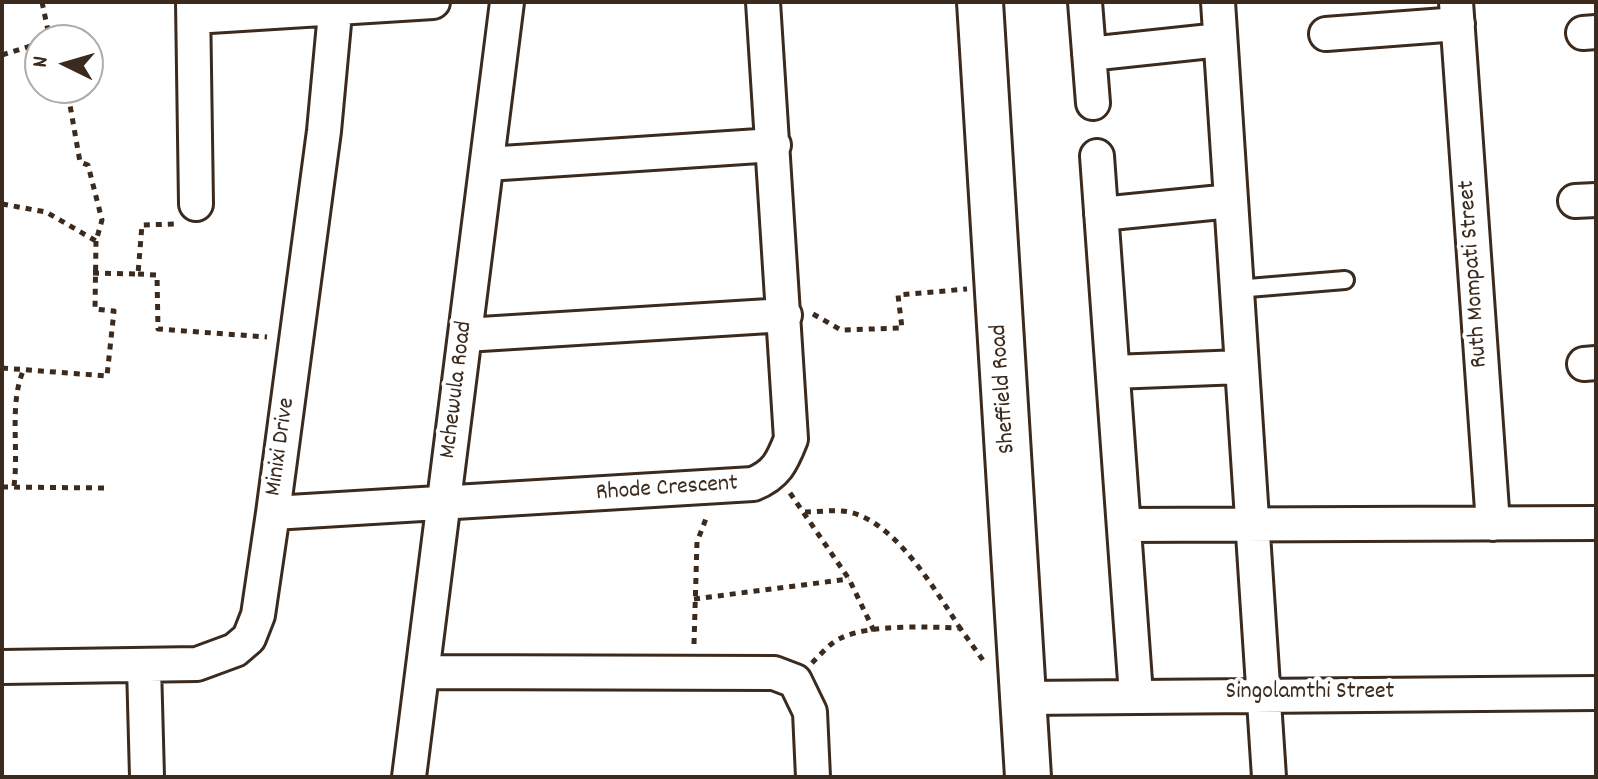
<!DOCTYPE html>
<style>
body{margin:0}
#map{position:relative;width:1598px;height:779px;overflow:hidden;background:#fff;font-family:Dekko,sans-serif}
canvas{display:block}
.frame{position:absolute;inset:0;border:4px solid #3b2a1e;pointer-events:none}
.north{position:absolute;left:24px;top:24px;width:80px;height:80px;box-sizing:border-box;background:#fff;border:2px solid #b1aaa5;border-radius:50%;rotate:275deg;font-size:22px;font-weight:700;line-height:32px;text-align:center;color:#3b2a1e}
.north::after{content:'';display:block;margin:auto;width:28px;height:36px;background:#3b2a1e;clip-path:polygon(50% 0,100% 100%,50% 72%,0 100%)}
</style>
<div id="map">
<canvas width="1598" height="779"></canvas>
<div class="frame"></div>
<div class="north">N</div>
</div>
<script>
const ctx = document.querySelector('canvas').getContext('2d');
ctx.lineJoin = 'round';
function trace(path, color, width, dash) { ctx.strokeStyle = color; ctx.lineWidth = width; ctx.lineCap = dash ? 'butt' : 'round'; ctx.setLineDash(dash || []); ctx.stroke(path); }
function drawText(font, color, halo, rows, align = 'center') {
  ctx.font = font + ' Dekko,sans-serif'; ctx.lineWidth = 8; ctx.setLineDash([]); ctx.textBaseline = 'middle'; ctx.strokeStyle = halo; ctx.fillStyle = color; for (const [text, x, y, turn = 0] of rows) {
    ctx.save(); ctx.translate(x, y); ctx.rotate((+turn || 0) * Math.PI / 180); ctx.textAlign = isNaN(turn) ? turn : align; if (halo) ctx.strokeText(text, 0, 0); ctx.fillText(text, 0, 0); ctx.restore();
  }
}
const lane = new Path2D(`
 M 1236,289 L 1345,280`);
const street = new Path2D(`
 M 193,2 L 196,204
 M 1085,2 L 1093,103
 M 1218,2 L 1269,777
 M 1456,2 L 1493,524
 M 194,17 L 433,2
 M 1583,33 L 1596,32
 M 1326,34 L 1458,24
 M 1089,54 L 1220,40
 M 1097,156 L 1136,695
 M 487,164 L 774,145
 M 1575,201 L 1596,200
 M 1101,214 L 1231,201
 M 465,335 L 785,315
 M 1584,364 L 1596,363
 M 1113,372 L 1241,367
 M 273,513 L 753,484 C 776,475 782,462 791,439 L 763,2
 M 1124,525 L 1596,523
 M 144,666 L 147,777
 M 2,667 L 197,664 L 235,650 L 249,638 L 258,615 L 273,513 L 324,131 L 336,2
 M 424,672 L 774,673 L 795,681 L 810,712 L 813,777
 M 1024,698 L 1596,693
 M 409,777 L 507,2`);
const secondary = new Path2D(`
 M 980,2 L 1028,777`);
trace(lane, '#3b2a1e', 22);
trace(street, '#3b2a1e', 38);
trace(secondary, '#3b2a1e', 50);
trace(new Path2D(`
 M 42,2 L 50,40
 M 2,55 L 40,43
 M 2,204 L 46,212 L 96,241 L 102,220 L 88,165 L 80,162 L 67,88
 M 93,273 L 138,274 L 142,225 L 175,224
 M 138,274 L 157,275 L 158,329 L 267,337
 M 813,314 L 841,330 L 902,328 L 898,295 L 967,289
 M 2,368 L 107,376 L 114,311 L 95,309 L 96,241
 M 14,486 C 19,448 9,406 23,371
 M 2,487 L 106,488
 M 790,493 L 849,579 L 874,631
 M 805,512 C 817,512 830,510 842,511 C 892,515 935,590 960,628
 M 694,599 L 849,579
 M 694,644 L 697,542 L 707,516
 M 812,663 C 820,655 831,642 841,638 C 870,624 928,627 960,628 L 985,663`), '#3b2a1e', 5, [6, 6]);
trace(lane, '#fff', 16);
trace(street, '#fff', 32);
trace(secondary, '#fff', 44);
drawText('24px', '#3b2a1e', '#fff', [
 ["Ruth Mompati Street",1475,274,-94],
 ["Sheffield Road",1005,389,-94],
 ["Mchewula Road",458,390,-83],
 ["Minixi Drive",282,447,-82],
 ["Rhode Crescent",667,490,-4],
 ["Singolamthi Street",1310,694]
]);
</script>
